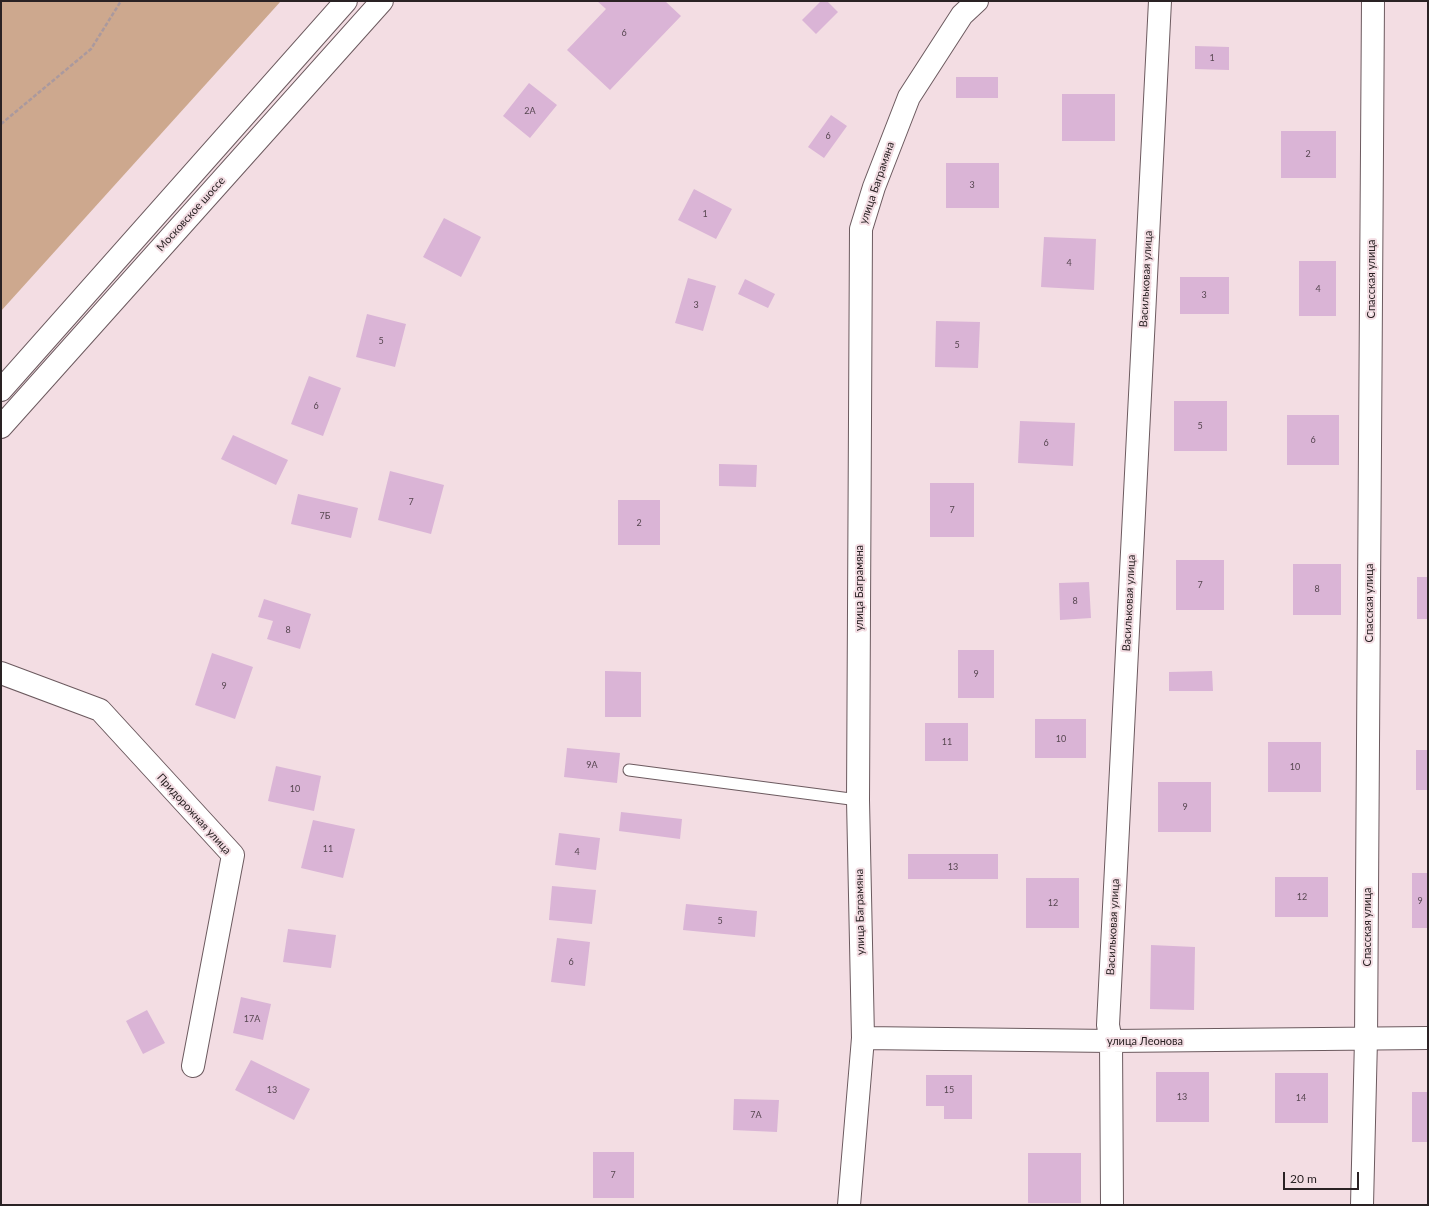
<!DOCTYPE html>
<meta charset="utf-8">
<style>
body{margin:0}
#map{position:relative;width:1429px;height:1206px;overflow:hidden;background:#f3dde3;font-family:Lato,sans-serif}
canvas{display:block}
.frame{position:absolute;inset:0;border:2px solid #2a2224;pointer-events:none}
.scale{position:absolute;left:1283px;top:1172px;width:76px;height:18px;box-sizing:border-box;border:2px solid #2a2224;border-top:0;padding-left:5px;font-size:12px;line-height:14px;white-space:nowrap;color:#2a2224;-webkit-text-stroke:3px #f3dde3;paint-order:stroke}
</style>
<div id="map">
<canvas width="1429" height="1206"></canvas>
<div class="frame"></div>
<div class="scale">20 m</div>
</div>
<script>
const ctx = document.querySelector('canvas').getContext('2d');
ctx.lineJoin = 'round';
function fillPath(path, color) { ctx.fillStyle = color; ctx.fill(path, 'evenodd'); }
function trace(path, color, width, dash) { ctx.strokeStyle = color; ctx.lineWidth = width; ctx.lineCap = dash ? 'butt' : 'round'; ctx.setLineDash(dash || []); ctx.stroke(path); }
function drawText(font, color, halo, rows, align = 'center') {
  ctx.font = font + ' Lato,sans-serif'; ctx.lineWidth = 4; ctx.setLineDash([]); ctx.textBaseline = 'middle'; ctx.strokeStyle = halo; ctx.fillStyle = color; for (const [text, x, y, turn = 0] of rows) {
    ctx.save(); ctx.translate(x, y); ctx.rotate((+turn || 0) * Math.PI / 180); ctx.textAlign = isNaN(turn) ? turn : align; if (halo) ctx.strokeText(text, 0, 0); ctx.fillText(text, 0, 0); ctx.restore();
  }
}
fillPath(new Path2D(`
 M 1,1 L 281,1 L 1,311 Z`), '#cda88e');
fillPath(new Path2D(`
 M 597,1 L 665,1 L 681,16 L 610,90 L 567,50 L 606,9 Z
 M 821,1 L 827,1 L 838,12 L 816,34 L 802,20 Z
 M 1195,46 L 1229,47 L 1229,70 L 1195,69 Z
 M 956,77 L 998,77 L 998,98 L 956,98 Z
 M 529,83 L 557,105 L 530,138 L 503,116 Z
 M 1062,94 L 1115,94 L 1115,141 L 1062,141 Z
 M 831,115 L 847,126 L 824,158 L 808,147 Z
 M 1281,131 L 1336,131 L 1336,178 L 1281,178 Z
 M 946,163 L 999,163 L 999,208 L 946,208 Z
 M 694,189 L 732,209 L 716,239 L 678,220 Z
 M 444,218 L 481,237 L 461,277 L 423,257 Z
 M 1044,237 L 1096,239 L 1094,290 L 1041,287 Z
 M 1299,261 L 1336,261 L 1336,316 L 1299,316 Z
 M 1180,277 L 1229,277 L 1229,314 L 1180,314 Z
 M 688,278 L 716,286 L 703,331 L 675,323 Z
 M 745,279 L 775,294 L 768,308 L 738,294 Z
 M 367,314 L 406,324 L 395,367 L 356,357 Z
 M 936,321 L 980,322 L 978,368 L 935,367 Z
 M 309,376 L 341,388 L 323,436 L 291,424 Z
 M 1174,401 L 1227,401 L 1227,451 L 1174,451 Z
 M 1287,415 L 1339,415 L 1339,465 L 1287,465 Z
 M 1020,421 L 1075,423 L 1073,466 L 1018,463 Z
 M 233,435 L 288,460 L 276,485 L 221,459 Z
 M 719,464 L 757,465 L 756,487 L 719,486 Z
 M 390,471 L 444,485 L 431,534 L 378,520 Z
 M 930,483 L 974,483 L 974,537 L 930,537 Z
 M 298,494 L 358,508 L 351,538 L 291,524 Z
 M 618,500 L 660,500 L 660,545 L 618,545 Z
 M 1176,560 L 1224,560 L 1224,610 L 1176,610 Z
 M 1293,564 L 1341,564 L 1341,615 L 1293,615 Z
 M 1417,577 L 1428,577 L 1428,619 L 1417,619 Z
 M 1089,582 L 1091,618 L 1060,620 L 1059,583 Z
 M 264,599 L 311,614 L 300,649 L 267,639 L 273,621 L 258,617 Z
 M 958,650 L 994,650 L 994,698 L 958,698 Z
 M 212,653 L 253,667 L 235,719 L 195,705 Z
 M 605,671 L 641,672 L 641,717 L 605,717 Z
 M 1212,671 L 1213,691 L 1169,691 L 1169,672 Z
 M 1035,719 L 1086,719 L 1086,758 L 1035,758 Z
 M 925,723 L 968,723 L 968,761 L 925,761 Z
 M 1268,742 L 1321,742 L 1321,792 L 1268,792 Z
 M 567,748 L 620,753 L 617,783 L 564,777 Z
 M 1416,750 L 1428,750 L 1428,790 L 1416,790 Z
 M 276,766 L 321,776 L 314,811 L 268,801 Z
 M 1158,782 L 1211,782 L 1211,832 L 1158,832 Z
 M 621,812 L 682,819 L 680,839 L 619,831 Z
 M 313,820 L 355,829 L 343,878 L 301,868 Z
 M 559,833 L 600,838 L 596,870 L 555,865 Z
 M 908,854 L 998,854 L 998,879 L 908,879 Z
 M 1412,873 L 1428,873 L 1428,928 L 1412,928 Z
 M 1275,877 L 1328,877 L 1328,917 L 1275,917 Z
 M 1026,878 L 1079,878 L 1079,928 L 1026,928 Z
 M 552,886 L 596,890 L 592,924 L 549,920 Z
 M 686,904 L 757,911 L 755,937 L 683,930 Z
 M 288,929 L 336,935 L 331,968 L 283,962 Z
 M 557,938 L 590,942 L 585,986 L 551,982 Z
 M 1151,945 L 1195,947 L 1194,1010 L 1150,1009 Z
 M 241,997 L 271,1004 L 263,1040 L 233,1033 Z
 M 147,1010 L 165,1043 L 143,1054 L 126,1021 Z
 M 251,1060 L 310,1089 L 294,1120 L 235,1090 Z
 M 1156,1072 L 1209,1072 L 1209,1122 L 1156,1122 Z
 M 1275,1073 L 1328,1073 L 1328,1123 L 1275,1123 Z
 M 926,1075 L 972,1075 L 972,1119 L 944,1119 L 944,1106 L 926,1106 Z
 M 1412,1092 L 1428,1092 L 1428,1142 L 1412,1142 Z
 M 734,1099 L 779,1100 L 777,1132 L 733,1130 Z
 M 593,1152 L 634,1152 L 634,1198 L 593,1198 Z
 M 1028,1153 L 1081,1153 L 1081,1203 L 1028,1203 Z`), '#dab4d6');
const service = new Path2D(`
 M 629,770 L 858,800`);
const minor = new Path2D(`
 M 1,673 L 100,710 L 233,855 L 193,1066
 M 863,1038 L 1111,1041 L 1428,1038
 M 849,1205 L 863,1038 L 858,800 L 861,229 L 874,187 L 909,97 L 962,15 L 977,1
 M 1112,1205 L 1111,1041 L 1108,1025 L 1160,1
 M 1362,1205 L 1366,1039 L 1373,1`);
const primary = new Path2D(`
 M 1,390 L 346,1
 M 1,427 L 382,1`);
trace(service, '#6c5a5f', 13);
trace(minor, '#6c5a5f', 24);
trace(primary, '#6c5a5f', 24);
trace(new Path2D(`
 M 1,124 L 91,49 L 121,1`), '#aa999e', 2.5, [4, 2]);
trace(service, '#fff', 11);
trace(minor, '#fff', 22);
trace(primary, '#fff', 22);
drawText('9px', '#564650', null, [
 ["6",624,33],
 ["1",1212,58],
 ["2А",530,111],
 ["6",828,136],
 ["2",1308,154],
 ["3",972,185],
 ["1",705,214],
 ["4",1069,263],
 ["4",1318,289],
 ["3",1204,295],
 ["3",696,305],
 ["5",381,341],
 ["5",957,345],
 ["6",316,406],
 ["5",1200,426],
 ["6",1313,440],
 ["6",1046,443],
 ["7",411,502],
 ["7",952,510],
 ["7Б",325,516],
 ["2",639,523],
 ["7",1200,585],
 ["8",1317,589],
 ["8",1075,601],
 ["8",288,630],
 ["9",976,674],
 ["9",224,686],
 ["10",1061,739],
 ["11",947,742],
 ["9А",592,765],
 ["10",1295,767],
 ["10",295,789],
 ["9",1185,807],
 ["11",328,849],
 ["4",577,852],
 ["13",953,867],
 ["12",1302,897],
 ["9",1420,901],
 ["12",1053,903],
 ["5",720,921],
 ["6",571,962],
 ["17А",252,1019],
 ["13",272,1090],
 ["15",949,1090],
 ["13",1182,1097],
 ["14",1301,1098],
 ["7А",756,1115],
 ["7",613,1175]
]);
drawText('11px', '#2a2224', '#f3dde3', [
 ["улица Баграмяна",877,183,-71],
 ["Московское шоссе",191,214,-48],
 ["Васильковая улица",1146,279,-87],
 ["Спасская улица",1371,279,-90],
 ["улица Баграмяна",859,588,-90],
 ["Васильковая улица",1129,603,-87],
 ["Спасская улица",1369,603,-90],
 ["Придорожная улица",194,814,48],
 ["улица Баграмяна",860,912,-91],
 ["Васильковая улица",1113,927,-87],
 ["Спасская улица",1367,927,-90],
 ["улица Леонова",1145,1041]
]);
</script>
